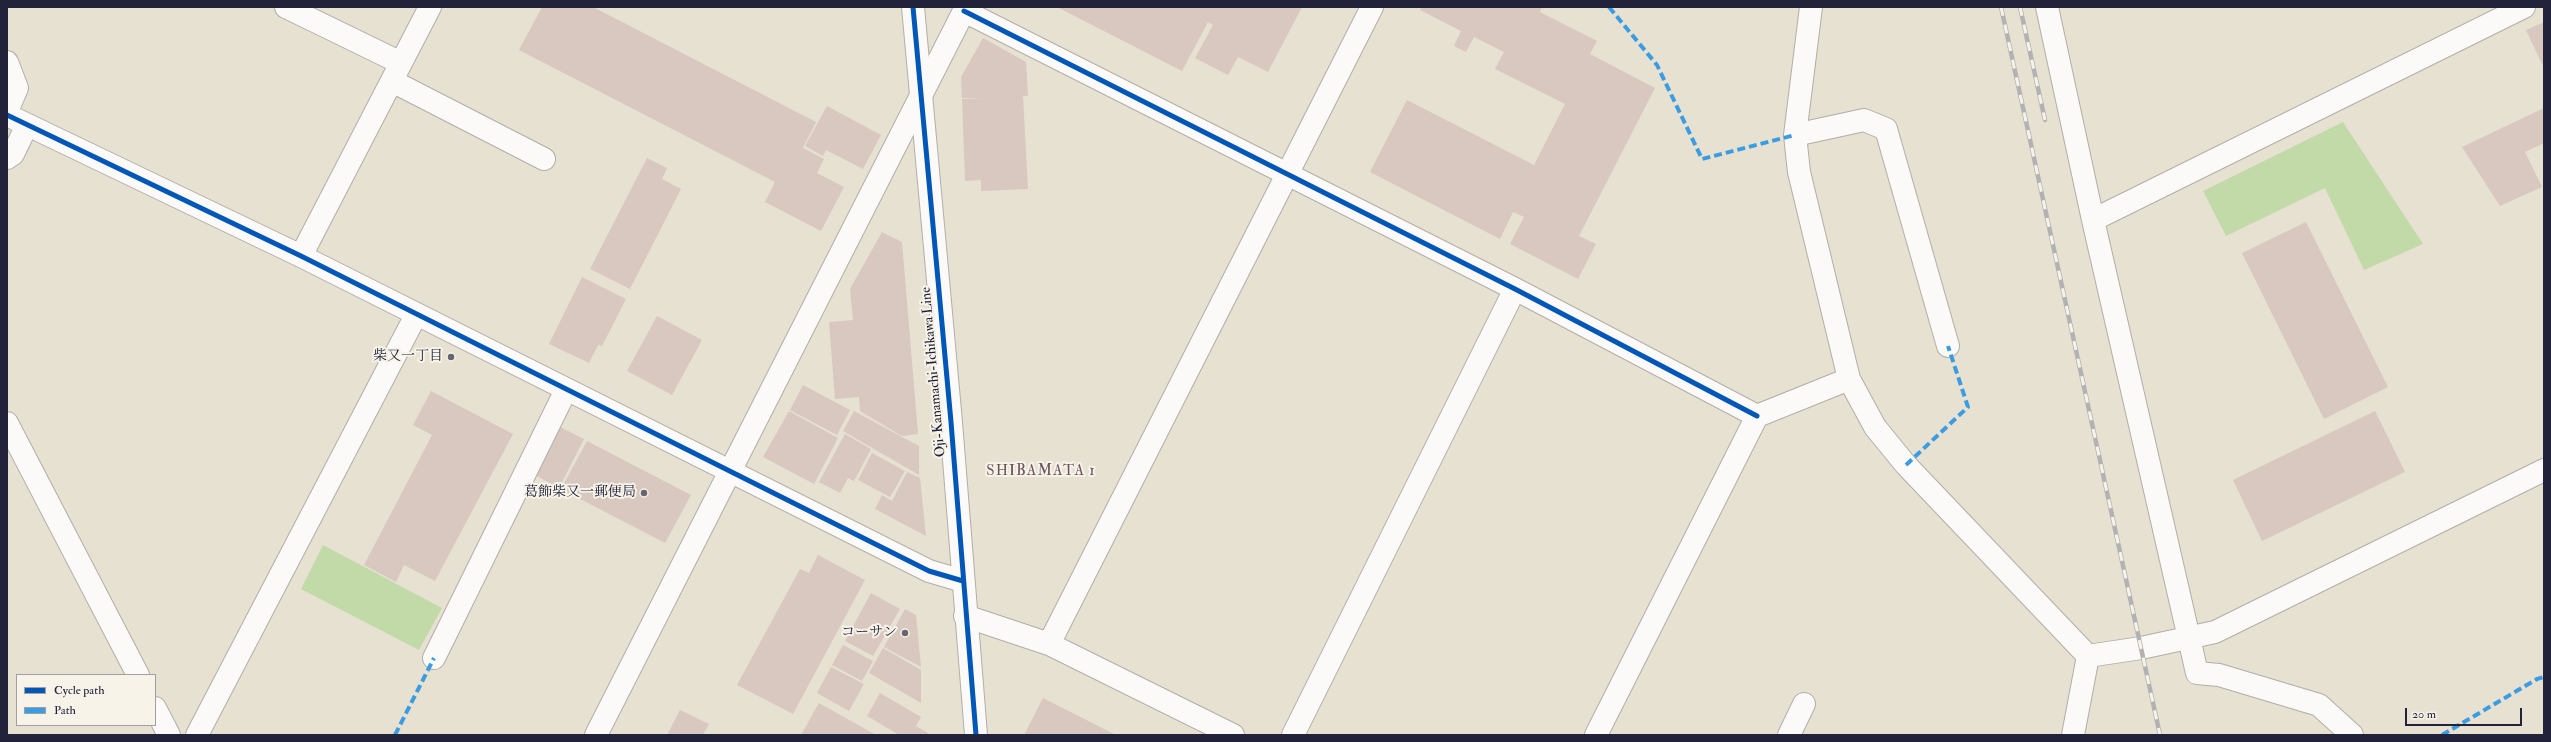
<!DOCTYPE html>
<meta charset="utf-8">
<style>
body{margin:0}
#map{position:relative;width:2551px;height:742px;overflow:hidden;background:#e7e1d2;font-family:"IM FELL Double Pica",serif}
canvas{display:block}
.frame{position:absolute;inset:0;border:8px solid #22223b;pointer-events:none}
.legend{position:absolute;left:16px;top:674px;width:140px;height:52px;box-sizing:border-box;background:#f7f3e8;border:1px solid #a29fa3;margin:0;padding:5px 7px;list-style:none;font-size:12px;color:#22223b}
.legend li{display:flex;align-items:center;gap:8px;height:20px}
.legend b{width:20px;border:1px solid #a29fa3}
.scale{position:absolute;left:2405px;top:708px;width:117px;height:18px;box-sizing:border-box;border:2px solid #22223b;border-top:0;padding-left:5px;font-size:12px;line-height:14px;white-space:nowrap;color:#22223b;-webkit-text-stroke:3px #f7f3e8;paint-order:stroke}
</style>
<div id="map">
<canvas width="2551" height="742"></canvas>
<div class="frame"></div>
<ul class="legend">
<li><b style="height:5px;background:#0057b8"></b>Cycle path</li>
<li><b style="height:5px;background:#3c9ce2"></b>Path</li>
</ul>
<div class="scale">20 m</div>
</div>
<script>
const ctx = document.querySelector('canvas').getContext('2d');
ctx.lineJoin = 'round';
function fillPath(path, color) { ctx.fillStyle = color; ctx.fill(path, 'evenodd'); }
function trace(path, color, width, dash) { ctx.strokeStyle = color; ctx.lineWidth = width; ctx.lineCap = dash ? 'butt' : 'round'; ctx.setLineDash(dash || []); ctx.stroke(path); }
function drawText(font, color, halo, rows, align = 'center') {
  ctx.font = font + ' "IM FELL Double Pica","Noto Serif JP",serif'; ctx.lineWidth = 4; ctx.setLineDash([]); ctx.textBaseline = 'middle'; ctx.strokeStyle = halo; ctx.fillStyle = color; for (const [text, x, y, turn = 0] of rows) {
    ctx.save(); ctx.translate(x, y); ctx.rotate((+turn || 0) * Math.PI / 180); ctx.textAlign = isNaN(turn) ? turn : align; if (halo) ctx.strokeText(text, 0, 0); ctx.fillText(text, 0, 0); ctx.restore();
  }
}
fillPath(new Path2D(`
 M 2343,122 L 2423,244 L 2364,270 L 2325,188 L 2226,236 L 2203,191 Z
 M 323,545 L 442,608 L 419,650 L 301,589 Z`), '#c1daa8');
fillPath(new Path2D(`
 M 542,7 L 593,7 L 816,122 L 803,148 L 824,159 L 817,173 L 844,187 L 821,231 L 765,202 L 775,182 L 519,50 Z
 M 1057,7 L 1302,7 L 1268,72 L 1238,57 L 1228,75 L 1195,58 L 1213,25 L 1208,22 L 1182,71 Z
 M 1422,7 L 1542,7 L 1540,12 L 1597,41 L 1590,54 L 1655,88 L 1579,236 L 1596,244 L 1578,279 L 1510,244 L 1524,217 L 1513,212 L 1500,239 L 1370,172 L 1407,100 L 1534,165 L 1565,104 L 1495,69 L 1504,52 L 1474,37 L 1466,52 L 1454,46 L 1461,31 L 1420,10 Z
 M 2544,22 L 2544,68 L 2526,30 Z
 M 983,38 L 1026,62 L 1028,96 L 1023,96 L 1028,189 L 981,191 L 981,180 L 965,181 L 962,99 L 984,98 L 962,98 L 961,77 Z
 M 827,106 L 881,135 L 863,169 L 826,150 L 823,156 L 805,146 Z
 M 2544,108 L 2544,143 L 2525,152 L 2542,187 L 2500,206 L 2462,147 Z
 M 647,158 L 667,168 L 662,179 L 681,189 L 630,289 L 590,269 Z
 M 2306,222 L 2388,387 L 2324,419 L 2242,253 Z
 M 882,232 L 902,242 L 918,434 L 902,436 L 860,411 L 859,397 L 835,399 L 829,322 L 853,320 L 850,289 Z
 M 582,277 L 626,299 L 602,346 L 598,345 L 589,363 L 549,344 Z
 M 657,316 L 702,340 L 672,395 L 627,371 Z
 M 803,385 L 850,410 L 837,435 L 790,410 Z
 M 431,391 L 513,434 L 435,581 L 404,565 L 396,582 L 364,565 L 432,435 L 413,425 Z
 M 789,411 L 838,438 L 814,484 L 763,457 Z
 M 854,411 L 919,446 L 919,475 L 843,431 Z
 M 2375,411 L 2405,472 L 2262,541 L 2233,480 Z
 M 558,426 L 584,439 L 559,488 L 533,474 Z
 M 845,434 L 871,449 L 854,481 L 848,478 L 840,493 L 819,482 Z
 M 587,441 L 691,495 L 665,543 L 561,489 Z
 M 872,453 L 905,471 L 890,497 L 858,480 Z
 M 907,472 L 920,478 L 926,536 L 875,509 L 882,495 L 892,501 Z
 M 818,555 L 865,580 L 793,714 L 737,685 L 800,569 L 809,573 Z
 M 871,593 L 900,609 L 873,656 L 845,641 Z
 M 905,609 L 916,615 L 921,667 L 884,647 Z
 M 843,645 L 873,661 L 862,681 L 832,665 Z
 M 883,648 L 921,670 L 921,703 L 869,673 Z
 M 831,667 L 864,684 L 849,711 L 817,693 Z
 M 880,693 L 921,717 L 916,726 L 928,733 L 927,735 L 899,735 L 867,716 Z
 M 1043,698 L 1116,735 L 1024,735 Z
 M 819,703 L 876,735 L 801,735 Z
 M 680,710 L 709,724 L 703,735 L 667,735 Z`), '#d8c8bf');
const minor = new Path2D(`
 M 286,7 L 401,63
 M 1811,7 L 1795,135 L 1799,172 L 1849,379 L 1875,427 L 1906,465 L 2088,656
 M 2047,7 L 2093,220 L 2197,673 L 2219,675 L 2319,705 L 2352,735
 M 964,11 L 1515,289 L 1757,416
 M 7,62 L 17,88 L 7,111
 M 392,81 L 544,159
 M 7,115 L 301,256 L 929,571 L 963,581
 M 1795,135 L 1864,120 L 1886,129 L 1948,346
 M 7,158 L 13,154 L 27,125
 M 2093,220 L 2524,7
 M 301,256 L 430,7
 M 7,423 L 138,675
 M 965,616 L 1049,644 L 1233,735
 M 1049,644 L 1372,7
 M 2088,656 L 2141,648 L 2215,632 L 2544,470
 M 434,658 L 566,390
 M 155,708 L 169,735
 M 197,735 L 416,315
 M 596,735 L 966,7
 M 1293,735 L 1515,289
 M 1596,735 L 1757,416 L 1849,379
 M 1789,735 L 1804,704
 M 2073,735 L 2088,656`);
const major = new Path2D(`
 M 913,7 L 951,422 L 976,735`);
trace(minor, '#b2aea7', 24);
trace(major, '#b2aea7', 24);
trace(minor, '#fbfaf8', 22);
trace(major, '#fbfaf8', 22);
const rail = new Path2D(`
 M 2001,7 L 2160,735
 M 2020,7 L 2045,120`);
trace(rail, '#b3b2b3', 4.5);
trace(rail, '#f7f3e8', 3, [9]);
trace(new Path2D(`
 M 1609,7 L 1657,65 L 1702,159 L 1795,135
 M 1906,465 L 1968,407 L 1948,346
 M 395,735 L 434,658
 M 2442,735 L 2537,679 L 2544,677`), '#3c9ce2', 4, [8, 4]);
trace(new Path2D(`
 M 913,7 L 951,422 L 976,735
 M 964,11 L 1515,289 L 1757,416
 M 7,115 L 301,256 L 929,571 L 963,581`), '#0057b8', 5);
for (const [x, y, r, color] of [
 [451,357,4,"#676570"],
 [644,493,4,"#676570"],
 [905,633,4,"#676570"]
]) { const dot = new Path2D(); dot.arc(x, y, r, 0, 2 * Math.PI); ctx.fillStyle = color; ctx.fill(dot); trace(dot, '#f7f3e8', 1.5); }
drawText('14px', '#22223b', '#f7f3e8', [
 ["柴又一丁目",443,357],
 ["葛飾柴又一郵便局",636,493],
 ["コーサン",897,633]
], 'right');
drawText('14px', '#22223b', '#f7f3e8', [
 ["Oji-Kanamachi-Ichikawa Line",934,372,-95]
]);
ctx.letterSpacing = '1px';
drawText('15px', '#6c535e', '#f7f3e8', [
 ["SHIBAMATA 1",1041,472]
]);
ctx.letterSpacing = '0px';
</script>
